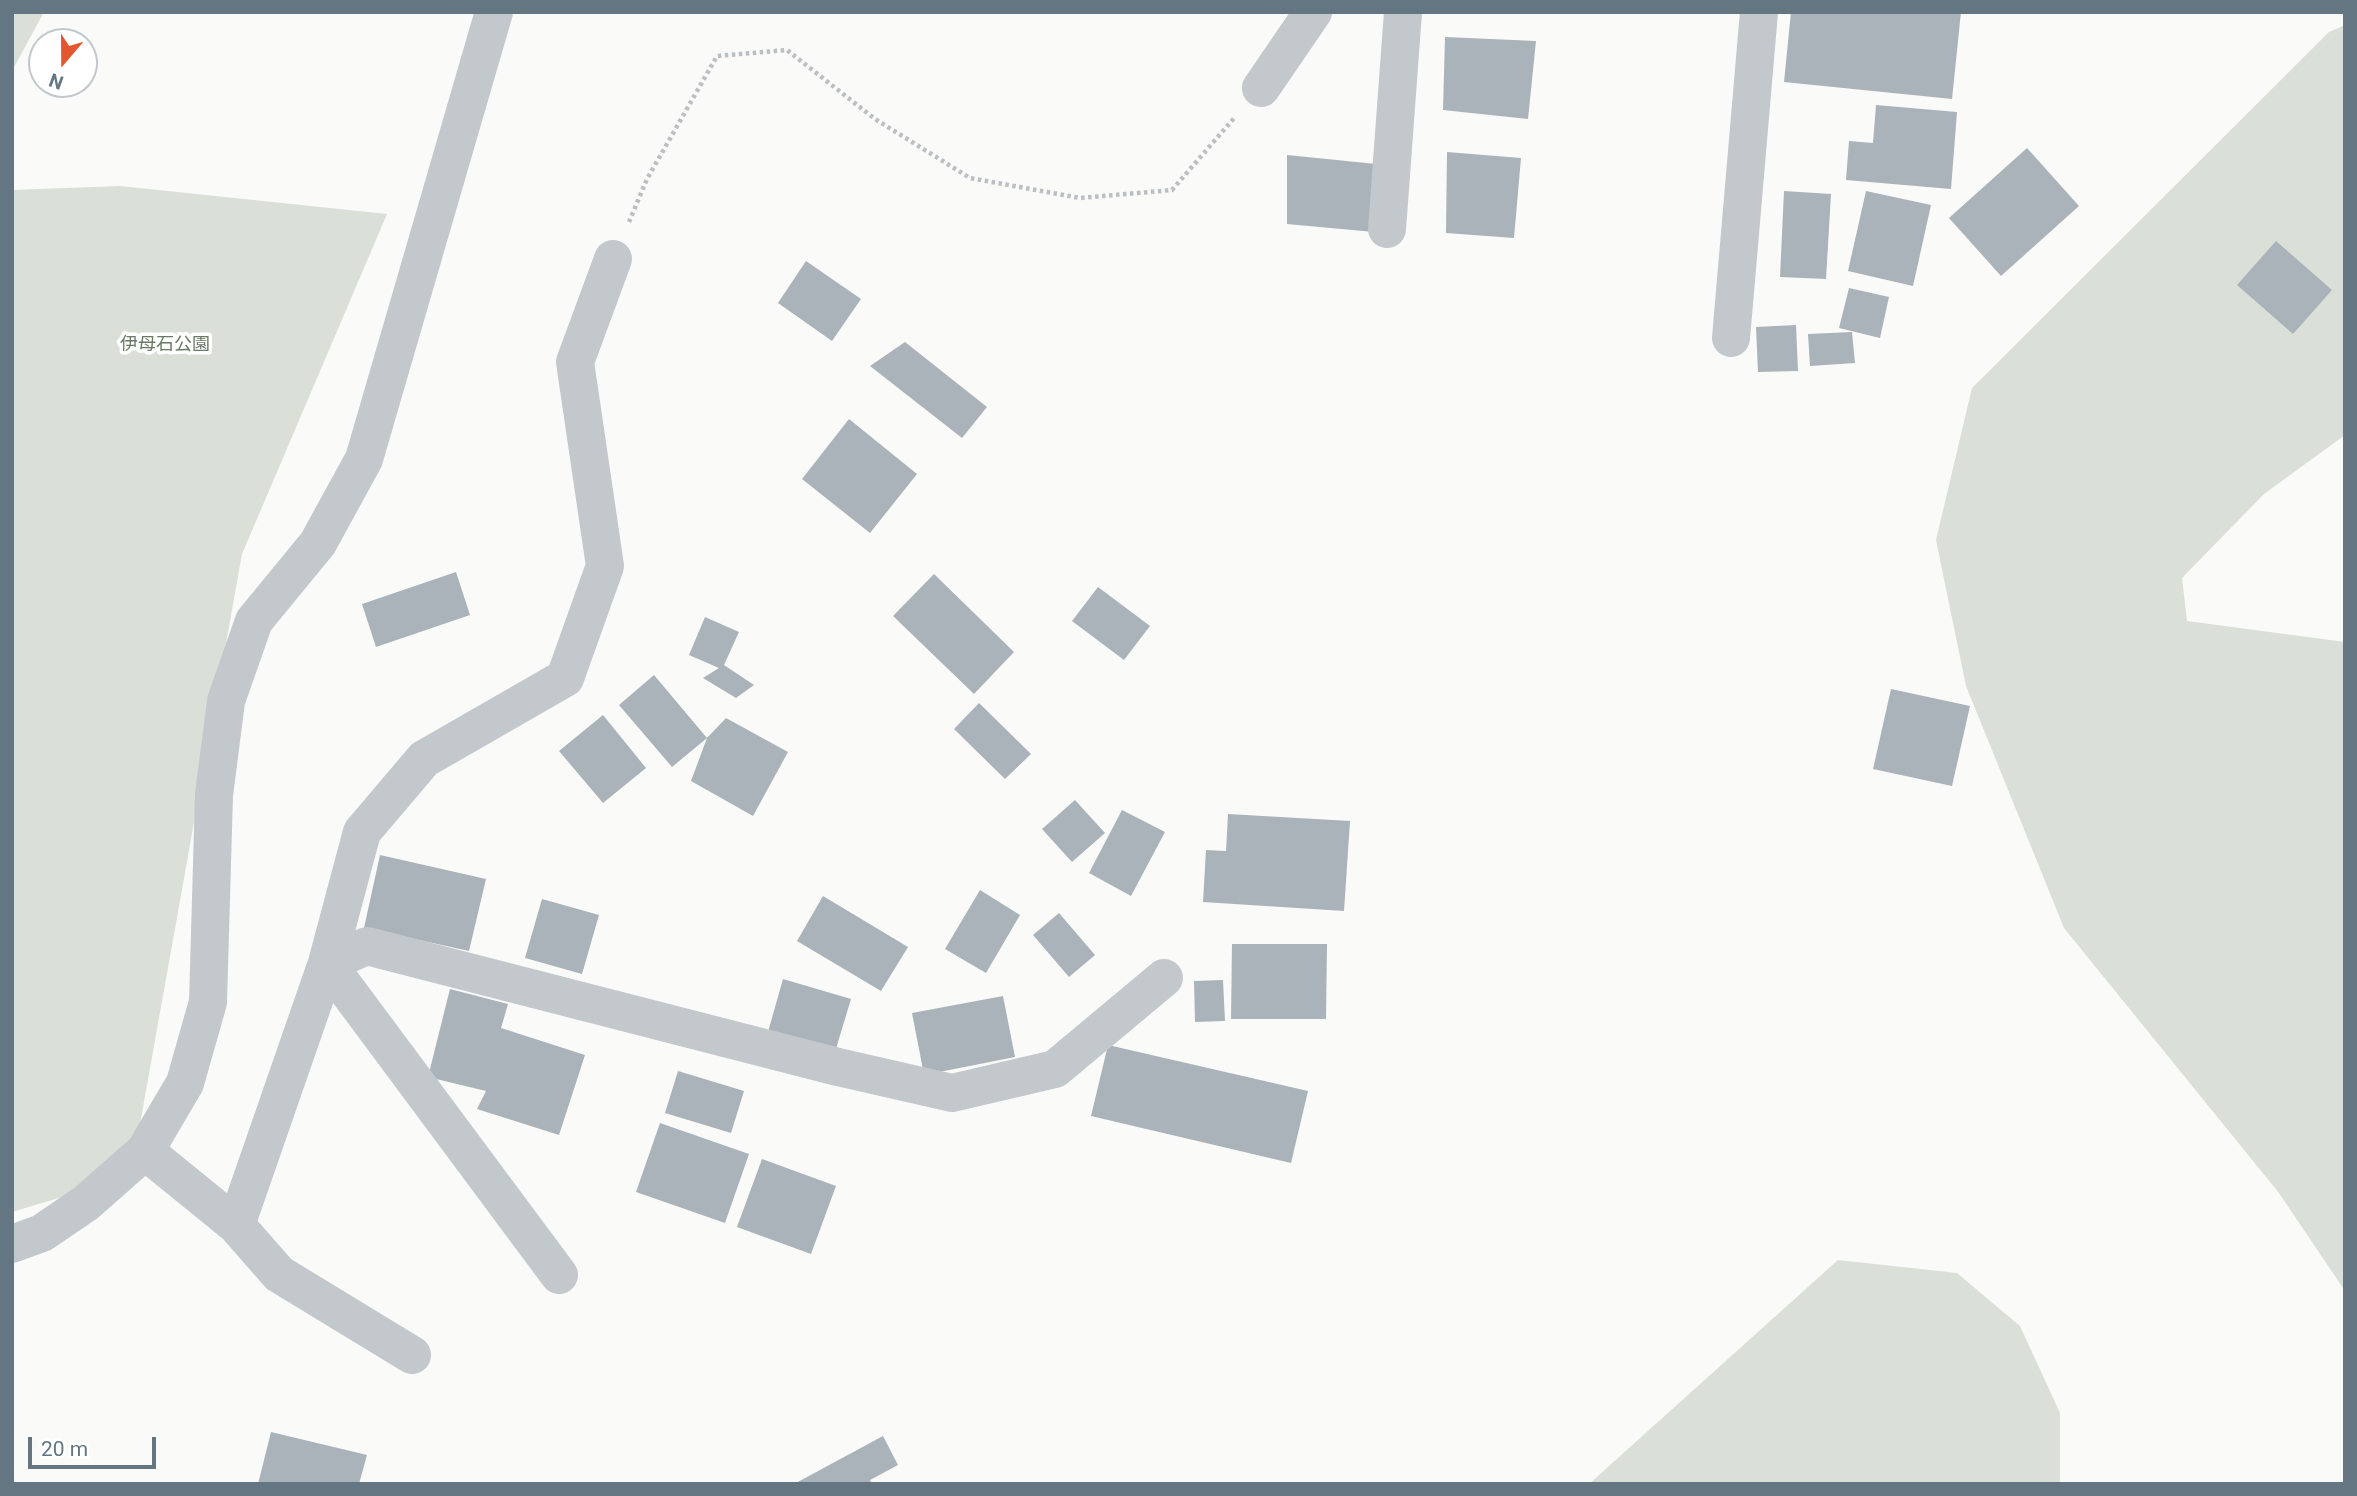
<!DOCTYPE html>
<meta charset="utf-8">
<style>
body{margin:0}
#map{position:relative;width:2357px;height:1496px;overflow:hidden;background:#fafaf8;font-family:Roboto,sans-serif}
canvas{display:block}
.frame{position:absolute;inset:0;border:14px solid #657683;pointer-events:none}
.north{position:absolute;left:28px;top:28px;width:70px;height:70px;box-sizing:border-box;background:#fff;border:2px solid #c1c8cd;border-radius:50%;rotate:200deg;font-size:19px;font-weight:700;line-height:28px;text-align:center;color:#657683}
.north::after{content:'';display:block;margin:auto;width:24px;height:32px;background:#e4572e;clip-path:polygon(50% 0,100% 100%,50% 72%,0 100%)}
.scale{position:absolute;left:28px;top:1437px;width:128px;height:32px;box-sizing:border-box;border:4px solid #657683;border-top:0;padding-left:9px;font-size:21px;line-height:24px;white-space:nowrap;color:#657683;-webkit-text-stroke:5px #fff;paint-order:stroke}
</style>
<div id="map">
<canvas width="2357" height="1496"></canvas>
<div class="frame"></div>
<div class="north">N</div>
<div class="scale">20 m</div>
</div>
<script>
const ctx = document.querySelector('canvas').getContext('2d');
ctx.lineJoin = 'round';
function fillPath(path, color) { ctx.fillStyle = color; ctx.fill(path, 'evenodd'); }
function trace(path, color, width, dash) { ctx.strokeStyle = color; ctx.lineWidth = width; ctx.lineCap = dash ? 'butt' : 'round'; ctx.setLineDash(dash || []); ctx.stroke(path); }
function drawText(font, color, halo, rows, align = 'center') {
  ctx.font = font + ' Roboto,"Noto Sans JP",sans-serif'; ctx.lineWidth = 7; ctx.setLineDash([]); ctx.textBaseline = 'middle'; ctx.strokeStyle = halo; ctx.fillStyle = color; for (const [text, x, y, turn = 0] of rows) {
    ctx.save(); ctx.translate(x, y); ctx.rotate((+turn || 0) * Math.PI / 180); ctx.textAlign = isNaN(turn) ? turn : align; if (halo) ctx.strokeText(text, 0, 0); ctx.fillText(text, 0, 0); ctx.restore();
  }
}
fillPath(new Path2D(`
 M 12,12 L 44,12 L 12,71 Z
 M 2345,25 L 2345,435 L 2264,494 L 2182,578 L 2187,621 L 2345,642 L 2345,1291 L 2279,1193 L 2064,928 L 1966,686 L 1936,540 L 1972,388 L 2329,32 Z
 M 120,186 L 387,214 L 242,554 L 140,1124 L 99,1186 L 12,1212 L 12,190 Z
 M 1838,1260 L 1957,1273 L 2020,1326 L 2060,1413 L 2060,1484 L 1589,1484 Z`), '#dadfd7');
fillPath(new Path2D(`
 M 1791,12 L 1961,12 L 1952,99 L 1784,82 Z
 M 1445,37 L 1536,41 L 1528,119 L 1443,110 Z
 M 1876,105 L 1957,112 L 1951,189 L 1846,180 L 1849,141 L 1873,143 Z
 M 2027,148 L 2079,206 L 2001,276 L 1949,218 Z
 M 1447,152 L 1521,158 L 1514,238 L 1446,233 Z
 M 1287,155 L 1386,165 L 1374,232 L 1287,224 Z
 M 1784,191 L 1831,194 L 1826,279 L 1780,277 Z
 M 1866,191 L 1931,205 L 1913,286 L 1848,271 Z
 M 2276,241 L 2332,290 L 2293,334 L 2237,285 Z
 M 806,261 L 861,299 L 832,341 L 778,303 Z
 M 1849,288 L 1889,297 L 1880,338 L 1839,328 Z
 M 1796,325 L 1798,371 L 1758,372 L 1756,327 Z
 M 1852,332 L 1855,363 L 1810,366 L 1808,334 Z
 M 905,342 L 987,407 L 962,438 L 870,366 Z
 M 849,419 L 917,474 L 870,533 L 802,479 Z
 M 456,572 L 470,615 L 376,647 L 362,604 Z
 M 934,574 L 1014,652 L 974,694 L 893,616 Z
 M 1098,587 L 1150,626 L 1124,660 L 1072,621 Z
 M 705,617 L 739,632 L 724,665 L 754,685 L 736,698 L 703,678 L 719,668 L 689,655 Z
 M 654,675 L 707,738 L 672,767 L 619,705 Z
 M 1891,689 L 1970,706 L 1952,786 L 1873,769 Z
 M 979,703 L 1031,754 L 1005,779 L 954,729 Z
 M 603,715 L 646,768 L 603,803 L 559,751 Z
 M 726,718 L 788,752 L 753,816 L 691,781 L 707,738 Z
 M 1075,800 L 1105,833 L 1072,862 L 1042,829 Z
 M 1122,810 L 1165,832 L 1131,896 L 1089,873 Z
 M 1228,814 L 1350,821 L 1344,911 L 1203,902 L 1206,850 L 1226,851 Z
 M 380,855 L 486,879 L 469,951 L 364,928 Z
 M 980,890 L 1020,915 L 986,973 L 945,949 Z
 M 823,896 L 908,947 L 881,991 L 797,941 Z
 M 542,899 L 599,915 L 582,974 L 525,958 Z
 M 1059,913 L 1095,955 L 1069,977 L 1033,935 Z
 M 1232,944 L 1327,944 L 1326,1019 L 1231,1019 Z
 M 783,979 L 851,999 L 835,1052 L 768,1032 Z
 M 1223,980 L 1225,1021 L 1195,1022 L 1194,981 Z
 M 450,989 L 508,1004 L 501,1028 L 585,1055 L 559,1135 L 477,1109 L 486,1091 L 428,1077 Z
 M 1003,996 L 1015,1057 L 924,1075 L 912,1013 Z
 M 1108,1045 L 1308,1091 L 1291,1163 L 1091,1116 Z
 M 678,1071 L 744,1091 L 731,1133 L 665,1113 Z
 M 660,1123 L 749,1154 L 725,1223 L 636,1192 Z
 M 762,1159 L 836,1186 L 811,1254 L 737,1227 Z
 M 271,1432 L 367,1455 L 359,1484 L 258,1484 Z
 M 883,1436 L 898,1465 L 870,1480 L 872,1484 L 794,1484 Z`), '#aab3b9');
trace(new Path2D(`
 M 629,222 L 647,179 L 717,56 L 787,50 L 875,119 L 970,178 L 1080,198 L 1172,190 L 1235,117`), '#bbbfc2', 4.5, [3.5, 3.5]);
trace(new Path2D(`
 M 1261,88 L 1313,12
 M 1387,229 L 1403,12
 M 1731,338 L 1759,12
 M 327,963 L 367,946 L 838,1067 L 952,1093 L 1055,1069 L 1164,978
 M 327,963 L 559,1275
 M 145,1151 L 236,1225 L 327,963 L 362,832 L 424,759 L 565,678 L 605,566 L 575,362 L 613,259
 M 236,1225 L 279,1274 L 412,1355`), '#c3c8cc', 38);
trace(new Path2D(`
 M 12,1244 L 42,1233 L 86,1203 L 145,1151 L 185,1083 L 208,1002 L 214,795 L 226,701 L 254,621 L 318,543 L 364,459 L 494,12`), '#c3c8cc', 38);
drawText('18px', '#687a64', '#fff', [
 ["伊母石公園",165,345]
]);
</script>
